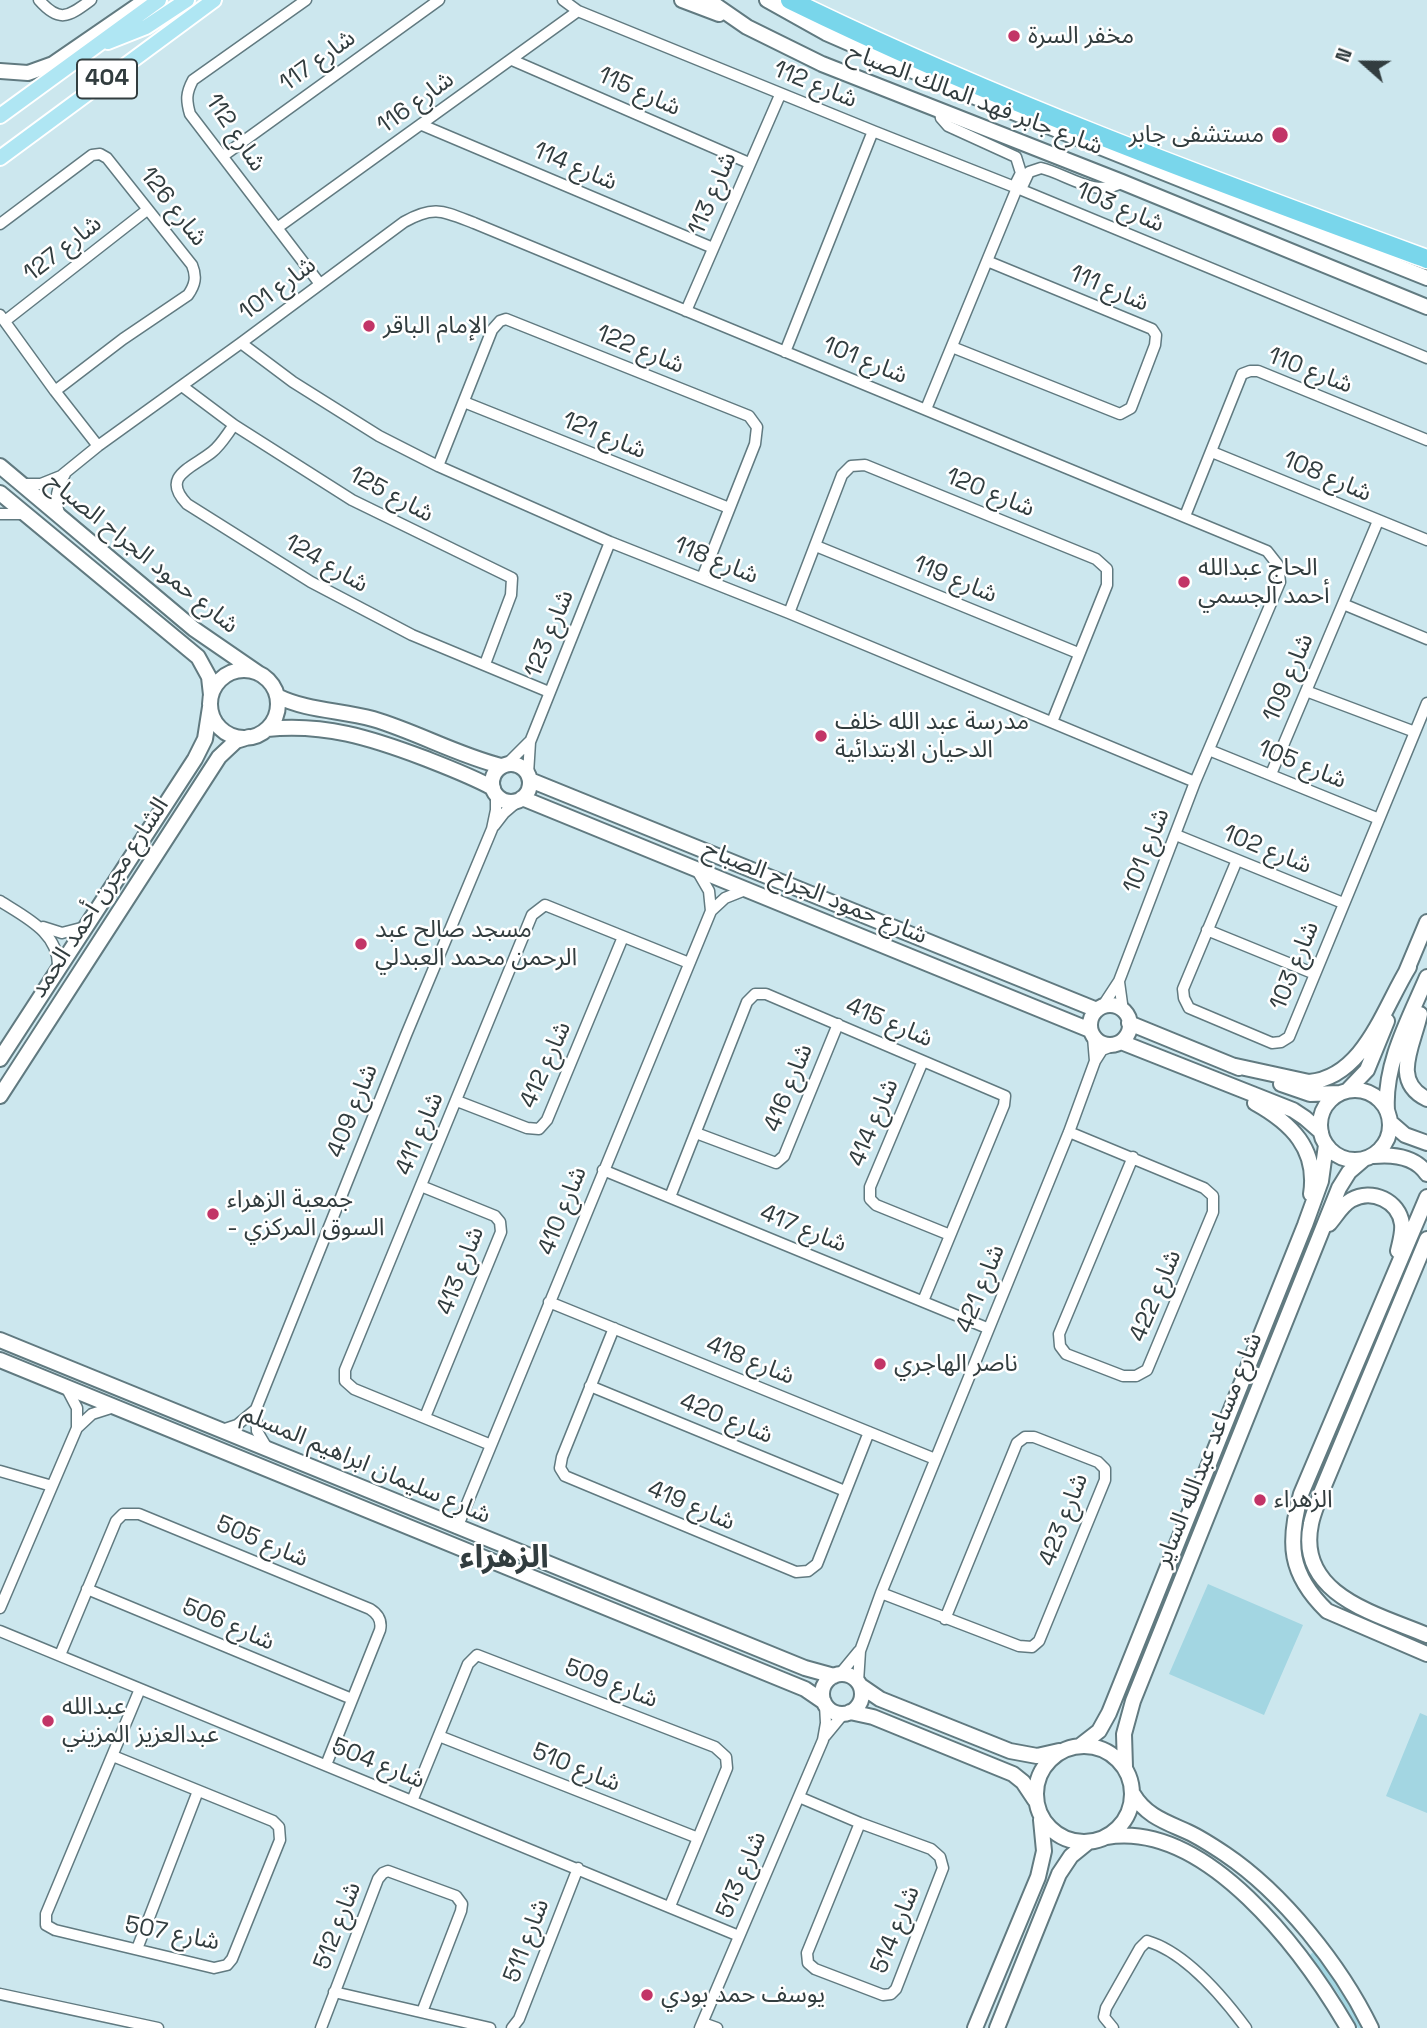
<!DOCTYPE html>
<meta charset="utf-8">
<style>
body{margin:0}
#map{position:relative;width:1427px;height:2028px;overflow:hidden;background:#cce7ee;font-family:"Space Grotesk",sans-serif}
canvas{display:block}
.north{position:absolute;left:1329px;top:28px;width:70px;height:70px;-webkit-text-stroke:5px #fff;paint-order:stroke;rotate:291deg;font-size:19px;font-weight:700;line-height:28px;text-align:center;color:#323d3f}
.north::after{content:'';display:block;margin:auto;width:24px;height:32px;background:#323d3f;clip-path:polygon(50% 0,100% 100%,50% 72%,0 100%)}
</style>
<div id="map">
<canvas width="1427" height="2028"></canvas>
<div class="north">N</div>
</div>
<script>
const ctx = document.querySelector('canvas').getContext('2d');
ctx.lineJoin = 'round';
function fillPath(path, color) { ctx.fillStyle = color; ctx.fill(path, 'evenodd'); }
function trace(path, color, width, dash) { ctx.strokeStyle = color; ctx.lineWidth = width; ctx.lineCap = dash ? 'butt' : 'round'; ctx.setLineDash(dash || []); ctx.stroke(path); }
function drawText(font, color, halo, rows, align = 'center') {
  ctx.font = font + ' "Space Grotesk","Noto Sans Arabic",sans-serif'; ctx.lineWidth = 5; ctx.setLineDash([]); ctx.textBaseline = 'middle'; ctx.strokeStyle = halo; ctx.fillStyle = color; for (const [text, x, y, turn = 0] of rows) {
    ctx.save(); ctx.translate(x, y); ctx.rotate((+turn || 0) * Math.PI / 180); ctx.textAlign = isNaN(turn) ? turn : align; if (halo) ctx.strokeText(text, 0, 0); ctx.fillText(text, 0, 0); ctx.restore();
  }
}
fillPath(new Path2D(`
 M 1208,1584 L 1303,1625 L 1264,1715 L 1169,1674 Z
 M 1420,1713 L 1427,1716 L 1427,1813 L 1386,1796 Z
 M 1317,1948 L 1369,2028 L 1358,2028 L 1338,1994 L 1310,1955 Z`), '#a3d6e2');
const street = new Path2D(`
 M 39,0 C 60,24 69,16 91,0
 M 306,0 L 193,80 C 186,93 186,100 190,114 L 320,284
 M 563,0 L 578,11 L 873,131 L 785,352
 M 512,60 L 749,163
 M 940,111 L 941,118 L 948,126 L 1016,157 L 1021,173 L 1016,183 L 1017,188
 M 422,125 L 713,248
 M 873,131 L 1017,188
 M 223,156 L 439,0
 M 1017,188 L 1023,185 L 1029,172 L 1041,168 C 1067,174 1096,199 1122,182
 M 0,224 L 92,155 L 100,154 L 107,158 L 192,265 C 197,277 195,285 188,295 L 123,339 L 55,391 L 0,315
 M 277,228 L 578,11
 M 686,311 L 780,95
 M 5,321 L 147,210
 M 241,343 L 293,382 L 379,436 L 438,466 L 610,542 L 789,613 L 1195,782
 M 952,347 L 1120,414 L 1131,408 L 1155,345 L 1156,335 L 1152,329 L 987,261
 M 182,386 L 234,425 L 352,500 L 512,578 L 511,595 L 485,664
 M 55,391 L 98,446
 M 464,402 L 729,508
 M 926,409 L 1017,188 L 1427,358
 M 234,425 C 227,434 221,445 212,452 C 192,468 160,476 187,504 L 311,582 L 412,635 L 549,692
 M 1212,452 L 1427,540
 M 438,466 L 492,330 L 500,321 L 506,319 L 749,416 L 757,427 L 755,444 L 702,578
 M 22,484 L 41,484 L 61,476 L 98,446 L 241,343 L 404,222 C 434,205 443,211 474,223 L 1267,551 L 1278,565 L 1280,582 L 1195,782 L 1119,981 L 1102,1007
 M 0,514 L 24,514
 M 60,516 C 54,501 56,488 65,474
 M 1185,516 L 1242,374 L 1250,371 L 1258,371 L 1427,440
 M 816,546 L 1078,653
 M 1343,604 L 1427,639
 M 789,613 L 842,475 L 851,466 L 865,465 L 1096,559 L 1107,569 L 1107,585 L 1052,722
 M 1306,691 L 1415,732
 M 1209,750 L 1379,819
 M 507,764 L 529,742
 M 528,774 L 530,742 L 610,542
 M 1271,774 L 1378,521
 M 494,826 L 504,813 L 518,801
 M 1176,835 L 1343,903
 M 1237,860 L 1183,989 L 1184,998 L 1189,1008 L 1272,1043 L 1281,1042 L 1289,1037 L 1427,703
 M 0,901 C 25,917 60,933 58,968
 M 711,911 L 725,898 L 745,890
 M 43,927 L 62,933 L 85,927
 M 1207,930 L 1315,974
 M 1119,982 L 1123,1011
 M 1093,1037 L 1095,1061
 M 923,1061 L 870,1187 L 870,1199 L 876,1205 L 950,1235
 M 457,1101 L 527,1128 L 539,1129 L 547,1120 L 623,937
 M 1069,1132 L 1204,1188 L 1213,1196 L 1213,1212 L 1147,1370 L 1136,1376 L 1123,1376 L 1066,1354 L 1060,1346 L 1059,1334 L 1133,1157
 M 696,1133 L 776,1163 L 784,1156 L 838,1024
 M 603,1170 L 987,1328
 M 421,1186 L 495,1216 L 500,1222 L 501,1232 L 425,1417
 M 670,1197 L 747,1002 L 755,994 L 766,994 L 1005,1096 L 1004,1105 L 923,1301
 M 549,1302 L 935,1459
 M 614,1328 L 562,1457 L 560,1468 L 565,1476 L 796,1572 L 808,1571 L 817,1564 L 869,1432
 M 590,1386 L 845,1491
 M 77,1428 L 92,1414 L 114,1407
 M 222,1430 L 237,1425 L 255,1410
 M 491,1445 L 354,1389 L 345,1381 L 345,1370 L 532,915 L 545,905 L 689,963
 M 267,1448 L 257,1431 L 256,1409 L 406,1035 L 492,829 L 496,810 L 496,795
 M 0,1471 L 52,1486
 M 457,1528 L 711,911 L 709,891 L 698,872
 M 87,1589 L 352,1699
 M 881,1593 L 1019,1646 L 1032,1647 L 1039,1641 L 1105,1480 L 1105,1469 L 1098,1462 L 1034,1437 L 1025,1437 L 1017,1443 L 945,1619
 M 0,1608 L 77,1428 L 77,1408 L 67,1389
 M 0,1631 L 739,1936
 M 60,1655 L 116,1521 L 123,1514 L 139,1514 L 370,1609 C 378,1614 382,1621 380,1630 L 326,1765
 M 840,1674 L 859,1651
 M 858,1682 L 860,1651 L 881,1593 L 1069,1132 L 1095,1061 L 1102,1050 L 1115,1045
 M 439,1736 L 698,1838
 M 825,1736 L 844,1713
 M 113,1756 L 273,1821 L 279,1827 L 280,1840 L 232,1959 L 227,1965 L 214,1968 L 55,1930 L 46,1925 L 46,1914 L 140,1689
 M 799,1797 L 860,1823 L 931,1849 L 940,1857 L 943,1868 L 896,1989 L 891,1994 L 883,1995 L 815,1969 L 808,1963 L 807,1953 L 860,1823
 M 412,1801 L 468,1664 L 477,1655 L 715,1747 L 726,1757 L 727,1768 L 670,1906
 M 137,1949 L 198,1791
 M 334,1992 L 490,2028
 M 0,1994 L 158,2028
 M 703,2023 L 717,2028
 M 321,2028 L 378,1879 L 383,1873 L 388,1871 L 456,1896 L 462,1904 L 461,1911 L 422,2012
 M 512,2028 L 519,2019 L 578,1868
 M 700,2028 L 823,1740 L 826,1723 L 825,1705
 M 1113,2028 L 1104,2017 L 1106,2008 L 1140,1948 L 1147,1941 C 1185,1952 1223,1997 1246,2028`);
const secondary = new Path2D(`
 M 682,0 L 719,14
 M 708,0 L 747,27 L 822,64 L 1122,182 L 1427,307
 M 767,0 L 826,33 L 950,87 L 1427,278
 M 0,71 L 28,73 L 53,64 L 146,0
 M 0,466 L 194,629 L 258,673
 M 0,493 L 198,657 L 209,677 L 211,695
 M210 704a34 34 0 1 1 68 0a34 34 0 1 1-68 0Z
 M 277,696 C 307,711 341,710 373,719 C 417,732 457,755 501,766
 M 267,729 C 324,723 371,738 424,758 C 447,767 471,776 493,788
 M492 783a19 19 0 1 1 38 0a19 19 0 1 1-38 0Z
 M 530,780 L 1097,1010
 M 522,798 L 1090,1030
 M 1406,972 L 1427,922
 M1090 1025a20 20 0 1 1 40 0a20 20 0 1 1-40 0Z
 M 1420,1014 C 1414,1044 1390,1081 1427,1099
 M 1129,1023 L 1239,1068
 M 1121,1042 L 1293,1110 L 1305,1118 L 1321,1132
 M 0,1059 L 195,759 L 205,739 L 210,707
 M 1231,1065 L 1309,1082 C 1364,1077 1383,1009 1409,967
 M 1281,1084 L 1310,1094 L 1341,1093
 M1320 1125a35 35 0 1 1 70 0a35 35 0 1 1-70 0Z
 M 1347,1091 L 1367,1070 L 1387,1021
 M 0,1096 L 219,757 L 236,741 L 249,737
 M 1255,1103 C 1291,1123 1318,1149 1311,1194
 M 1387,1110 C 1384,1064 1409,1019 1427,977
 M 1390,1122 L 1405,1135 L 1427,1143
 M 1373,1156 C 1393,1154 1415,1156 1427,1174
 M 1427,1197 L 1301,1494 C 1287,1543 1289,1574 1327,1611 L 1427,1654
 M 1329,1224 C 1336,1216 1342,1205 1351,1200 C 1372,1188 1399,1201 1402,1224 C 1403,1233 1400,1242 1398,1251
 M 1427,1239 L 1321,1493 C 1318,1503 1313,1513 1311,1524 C 1296,1595 1377,1614 1427,1635
 M 0,1340 L 805,1668 L 834,1676
 M 0,1360 L 805,1689 L 824,1702
 M822 1694a20 20 0 1 1 40 0a20 20 0 1 1-40 0Z
 M 861,1686 L 880,1699 L 1010,1751 L 1037,1756 L 1059,1751
 M 850,1712 L 873,1717 L 1013,1774 L 1023,1782 L 1035,1800
 M 1081,1745 L 1099,1731 L 1109,1713 L 1305,1225 L 1321,1181 L 1326,1145
 M1036 1794a48 48 0 1 1 96 0a48 48 0 1 1-96 0Z
 M 1125,1767 L 1124,1734 L 1133,1701 L 1339,1188 L 1349,1172 L 1363,1160
 M 1133,1794 C 1146,1816 1166,1822 1188,1832 C 1201,1838 1213,1846 1225,1854 C 1283,1893 1341,1966 1371,2028
 M 1106,1837 C 1207,1820 1304,1953 1348,2028
 M 975,2028 L 1038,1877 L 1044,1851 L 1041,1820
 M 997,2028 L 1059,1874 L 1071,1856 L 1087,1843`);
const primary = new Path2D(`
 M 108,42 L 146,27 L 187,0
 M 0,116 L 159,0
 M 0,158 L 214,0`);
const highway = new Path2D(`
 M 790,0 C 996,101 1212,180 1427,259`);
trace(street, '#617a80', 13);
trace(secondary, '#617a80', 18);
trace(primary, '#fff', 18);
trace(highway, '#fff', 21);
trace(street, '#fff', 10);
trace(secondary, '#fff', 14);
trace(primary, '#afe6f3', 14);
trace(highway, '#79d6eb', 18);
for (const [x, y, r, color] of [
 [1014,36,7,"#c23567"],
 [1280,135,9,"#c23567"],
 [369,326,7,"#c23567"],
 [1184,582,7,"#c23567"],
 [821,736,7,"#c23567"],
 [361,944,7,"#c23567"],
 [213,1214,7,"#c23567"],
 [880,1364,7,"#c23567"],
 [1260,1500,7,"#c23567"],
 [48,1721,7,"#c23567"],
 [647,1995,7,"#c23567"]
]) { const dot = new Path2D(); dot.arc(x, y, r, 0, 2 * Math.PI); ctx.fillStyle = color; ctx.fill(dot); trace(dot, '#fff', 2.5); }
for (const [x, y, w] of [
 [107,79,60]
]) { const box = new Path2D(); box.roundRect(x - w / 2, y - 19.5, w, 39, 5); ctx.fillStyle = '#fff'; ctx.fill(box); trace(box, '#323d3f', 2); }
drawText('bold 23px', '#323d3f', null, [
 ["404",107,79]
]);
drawText('24px', '#323d3f', '#fff', [
 ["مخفر السرة",1028,36],
 ["مستشفى جابر",1264,135,"right"],
 ["الإمام الباقر",383,326],
 ["الحاج عبدالله",1198,568],
 ["أحمد الجسمي",1198,596],
 ["مدرسة عبد الله خلف",835,722],
 ["الدحيان الابتدائية",835,750],
 ["مسجد صالح عبد",375,930],
 ["الرحمن محمد العبدلي",375,958],
 ["جمعية الزهراء",227,1200],
 ["- السوق المركزي",227,1228],
 ["ناصر الهاجري",894,1364],
 ["الزهراء",1274,1500],
 ["عبدالله",62,1707],
 ["عبدالعزيز المزيني",62,1735],
 ["يوسف حمد بودي",661,1995]
], 'left');
drawText('24px', '#323d3f', '#fff', [
 ["شارع 117",318,61,-36],
 ["شارع 112",815,85,22],
 ["شارع 115",639,92,24],
 ["شارع جابر فهد المالك الصباح",975,100,21],
 ["شارع 116",416,103,-36],
 ["شارع 112",235,133,56],
 ["شارع 114",575,167,23],
 ["شارع 113",713,194,-67],
 ["شارع 126",173,207,52],
 ["شارع 103",1120,208,23],
 ["شارع 127",63,249,-38],
 ["شارع 101",278,289,-37],
 ["شارع 111",1109,289,23],
 ["شارع 122",640,350,22],
 ["شارع 101",865,361,22],
 ["شارع 110",1310,371,21],
 ["شارع 121",604,436,22],
 ["شارع 108",1327,477,23],
 ["شارع 120",990,493,22],
 ["شارع 125",391,495,28],
 ["شارع حمود الجراح الصباح",142,554,39],
 ["شارع 118",716,561,22],
 ["شارع 124",326,564,30],
 ["شارع 119",955,580,22],
 ["شارع 123",550,634,-68],
 ["شارع 109",1289,678,-67],
 ["شارع 105",1302,765,22],
 ["شارع 102",1267,850,22],
 ["شارع 101",1147,851,-69],
 ["شارع حمود الجراح الصباح",815,893,22],
 ["الشارع مجرن أحمد الحمد",100,898,-57],
 ["شارع 103",1295,966,-68],
 ["شارع 415",889,1023,23],
 ["شارع 412",546,1065,-66],
 ["شارع 416",789,1088,-68],
 ["شارع 409",353,1111,-68],
 ["شارع 414",874,1123,-67],
 ["شارع 411",420,1134,-67],
 ["شارع 410",563,1211,-68],
 ["شارع 417",803,1229,22],
 ["شارع 413",461,1271,-69],
 ["شارع 421",981,1289,-68],
 ["شارع 422",1156,1296,-67],
 ["شارع 418",750,1361,22],
 ["شارع 420",726,1419,22],
 ["شارع مساعد عبدالله الساير",1209,1450,-68],
 ["شارع سليمان ابراهيم المسلم",366,1465,23],
 ["شارع 419",691,1506,23],
 ["شارع 423",1064,1520,-69],
 ["شارع 505",262,1542,23],
 ["شارع 506",228,1625,23],
 ["شارع 509",611,1684,21],
 ["شارع 504",378,1764,22],
 ["شارع 510",576,1768,22],
 ["شارع 513",742,1875,-67],
 ["شارع 512",338,1926,-69],
 ["شارع 514",896,1930,-68],
 ["شارع 507",172,1934,11],
 ["شارع 511",527,1941,-69]
]);
drawText('bold 32px', '#323d3f', '#fff', [
 ["الزهراء",504,1558]
]);
</script>
